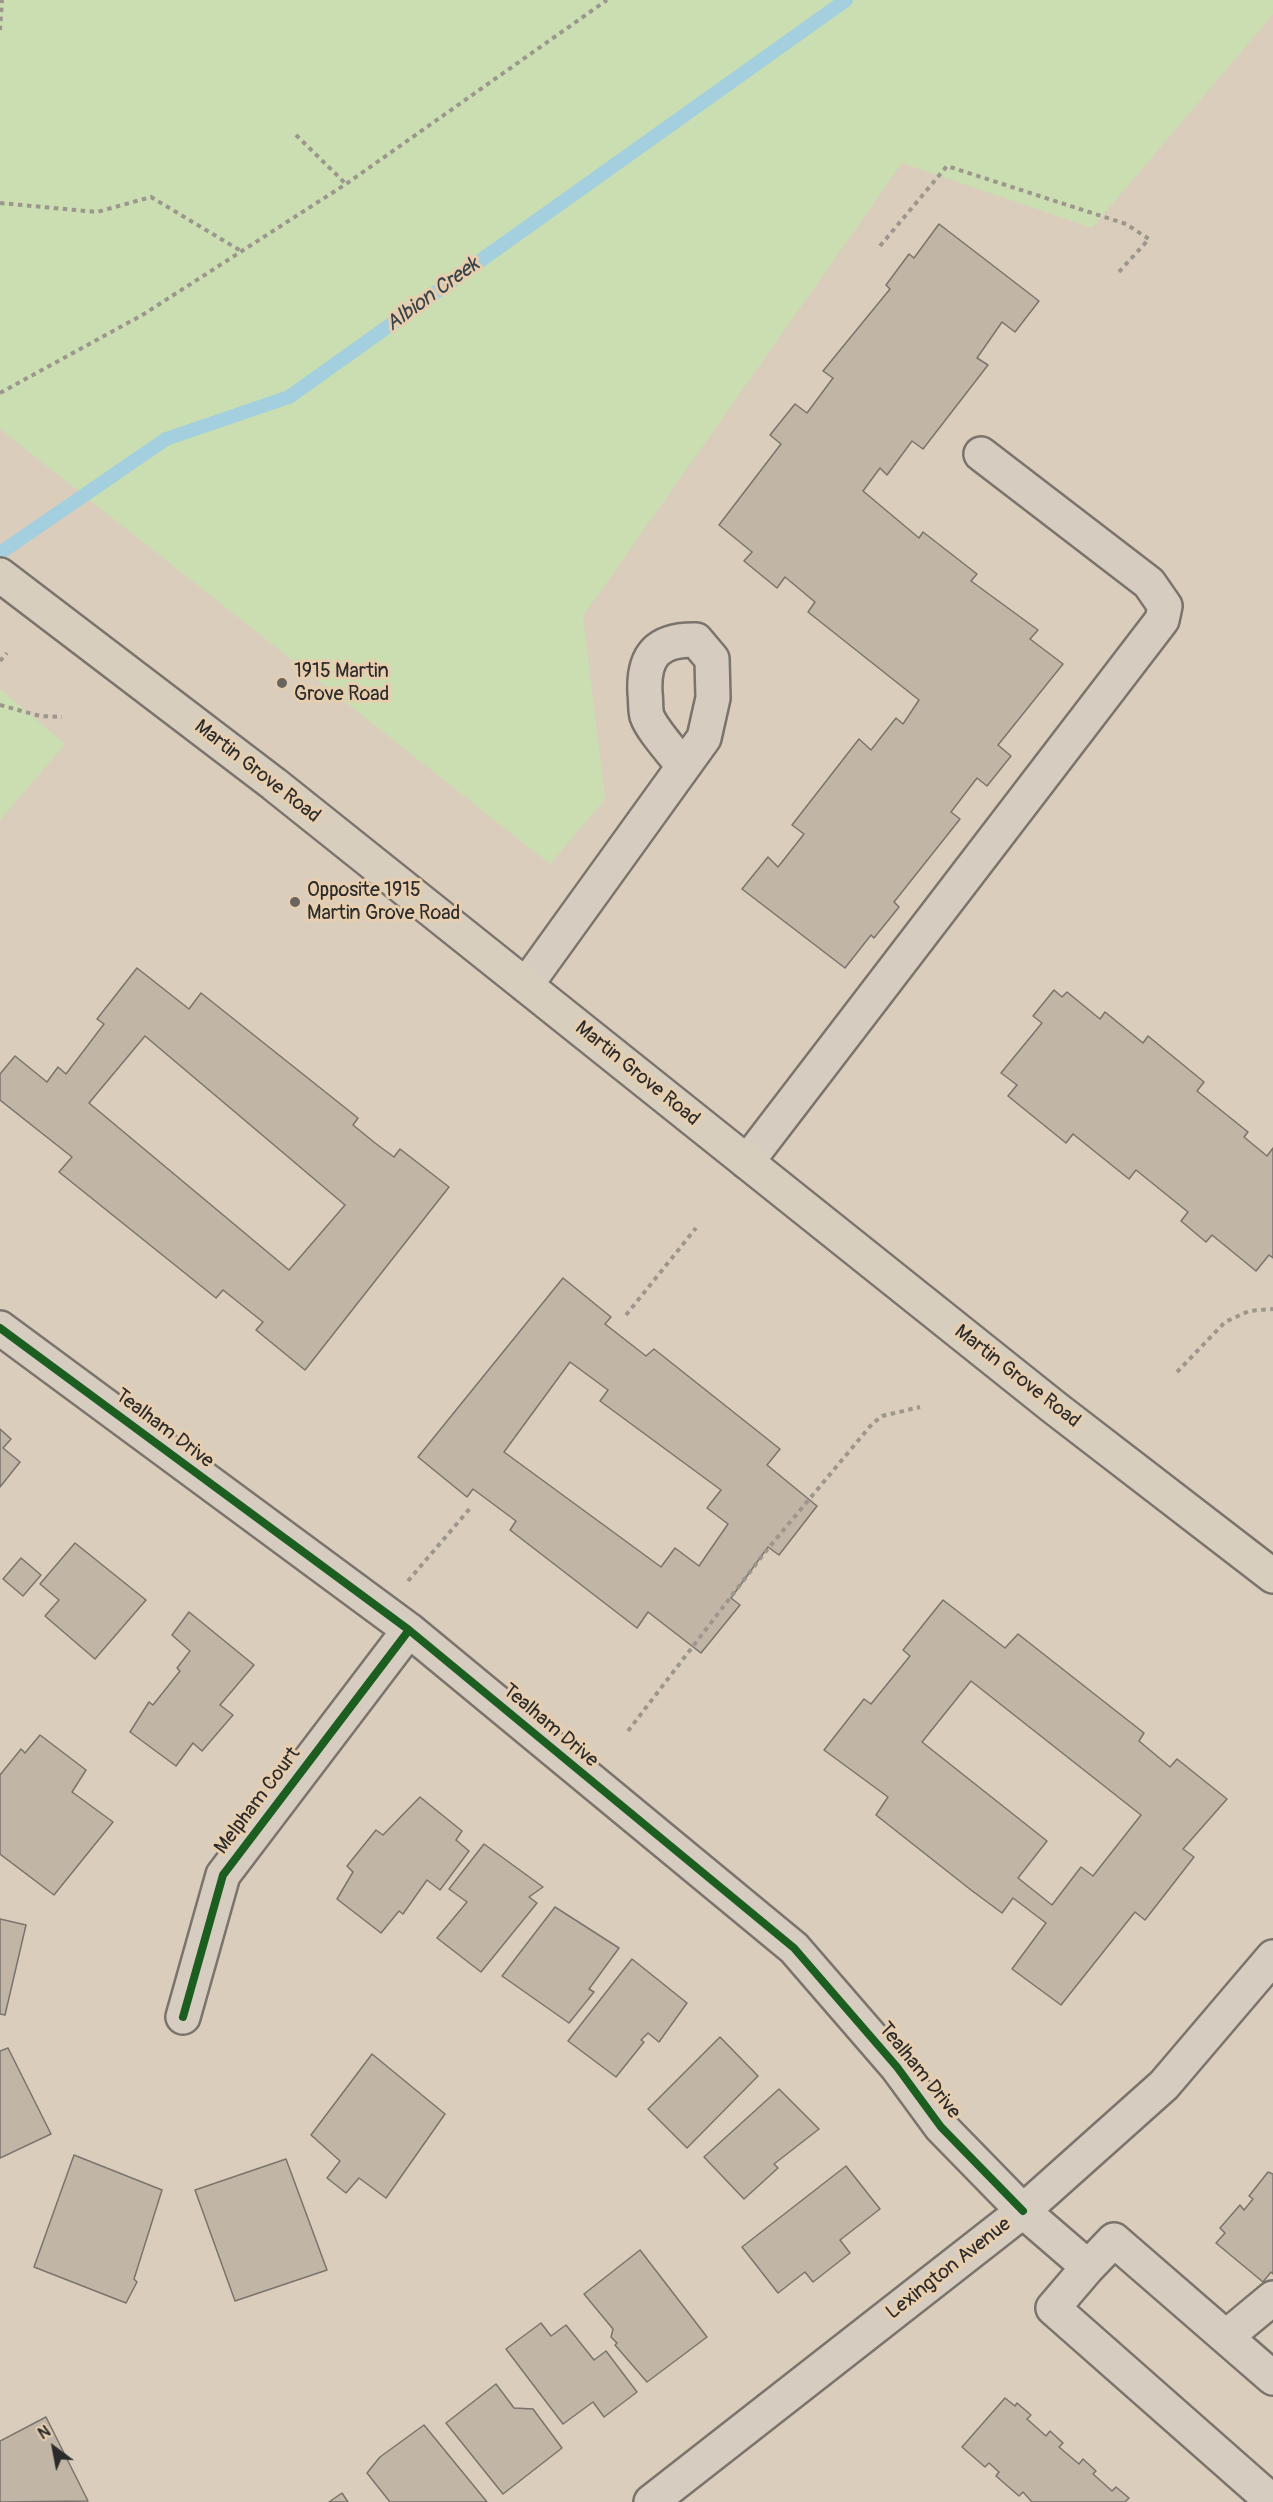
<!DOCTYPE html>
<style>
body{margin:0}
#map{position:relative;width:1273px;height:2502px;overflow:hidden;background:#dacdbc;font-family:Pangolin,sans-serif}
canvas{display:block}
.north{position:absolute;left:24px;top:2418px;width:60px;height:60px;-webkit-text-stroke:4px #e7ceaf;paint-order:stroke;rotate:328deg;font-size:16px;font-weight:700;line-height:24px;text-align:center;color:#2b2b2b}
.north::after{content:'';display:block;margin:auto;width:21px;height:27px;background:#2b2b2b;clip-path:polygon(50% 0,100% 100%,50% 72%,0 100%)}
</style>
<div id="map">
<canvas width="1273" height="2502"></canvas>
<div class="north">N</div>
</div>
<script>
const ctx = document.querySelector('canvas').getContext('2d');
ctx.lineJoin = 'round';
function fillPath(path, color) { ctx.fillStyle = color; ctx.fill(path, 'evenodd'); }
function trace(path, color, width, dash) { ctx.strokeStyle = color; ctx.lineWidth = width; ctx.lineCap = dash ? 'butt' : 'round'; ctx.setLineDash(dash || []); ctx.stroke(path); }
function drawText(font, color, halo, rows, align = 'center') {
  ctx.font = font + ' Pangolin,sans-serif'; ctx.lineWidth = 6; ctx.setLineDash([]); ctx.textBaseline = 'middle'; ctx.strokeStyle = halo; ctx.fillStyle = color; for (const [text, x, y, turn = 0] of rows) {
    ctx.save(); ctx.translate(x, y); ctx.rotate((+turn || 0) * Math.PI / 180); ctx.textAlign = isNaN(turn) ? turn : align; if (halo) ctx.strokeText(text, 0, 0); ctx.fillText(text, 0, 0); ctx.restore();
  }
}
fillPath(new Path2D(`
 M 0,0 L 1273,0 L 1273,14 L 1092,228 L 902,163 L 583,616 L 605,799 L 550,864 L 0,429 Z
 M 0,689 L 65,744 L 0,820 Z`), '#cadeb2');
trace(new Path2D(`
 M 0,553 L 166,439 L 289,397 L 846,0`), '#a3cfde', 14);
const building = new Path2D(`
 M 939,224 L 1039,301 L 1015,332 L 1002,322 L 977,358 L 988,365 L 923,449 L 912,441 L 887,475 L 880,468 L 863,491 L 919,538 L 923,532 L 977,574 L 971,581 L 1038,630 L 1030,639 L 1063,664 L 998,745 L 1011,756 L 987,786 L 977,778 L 951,812 L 960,819 L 894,902 L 899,907 L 874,938 L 871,935 L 845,968 L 742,889 L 768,857 L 778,867 L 804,834 L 792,825 L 859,739 L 871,750 L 896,718 L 903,724 L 919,700 L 808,612 L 815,602 L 785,577 L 777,588 L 744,561 L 752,552 L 719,525 L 781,444 L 770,435 L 795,404 L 807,413 L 833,378 L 823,371 L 890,289 L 886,285 L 909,254 L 914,258 Z
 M 137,968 L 189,1009 L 201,993 L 358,1118 L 353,1125 L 375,1143 L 394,1157 L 400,1149 L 449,1187 L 305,1370 L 256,1330 L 263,1322 L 223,1290 L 216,1298 L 59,1172 L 72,1157 L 0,1100 L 0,1074 L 15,1056 L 47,1082 L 58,1067 L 66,1074 L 104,1024 L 97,1019 ZM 145,1036 L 345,1205 L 289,1270 L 89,1103 Z
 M 1054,990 L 1062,997 L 1067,992 L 1100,1019 L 1105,1012 L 1143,1043 L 1148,1036 L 1204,1082 L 1197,1091 L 1248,1132 L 1244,1137 L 1267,1156 L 1273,1148 L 1273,1258 L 1269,1255 L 1256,1271 L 1212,1235 L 1206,1242 L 1181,1221 L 1188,1212 L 1136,1170 L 1129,1179 L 1073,1134 L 1066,1143 L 1008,1096 L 1017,1085 L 1001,1073 L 1042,1023 L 1033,1016 Z
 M 563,1278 L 611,1317 L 605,1324 L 646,1356 L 654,1349 L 780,1449 L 767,1465 L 817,1506 L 779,1555 L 768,1547 L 731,1598 L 740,1605 L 701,1653 L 648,1612 L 637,1628 L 510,1530 L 516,1521 L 473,1489 L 467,1497 L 418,1457 ZM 570,1362 L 608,1390 L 600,1401 L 721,1490 L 707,1508 L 728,1524 L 699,1566 L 675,1548 L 661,1567 L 504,1452 Z
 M 0,1429 L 11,1439 L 3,1448 L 20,1462 L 0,1487 Z
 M 75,1543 L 146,1600 L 95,1659 L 45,1616 L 59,1600 L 40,1584 Z
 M 21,1558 L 41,1575 L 23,1596 L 3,1579 Z
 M 943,1600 L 1005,1648 L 1018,1634 L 1144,1733 L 1139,1741 L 1170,1767 L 1177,1759 L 1227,1799 L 1183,1849 L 1194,1857 L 1145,1920 L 1135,1912 L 1061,2005 L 1012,1969 L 1046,1923 L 1013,1898 L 1002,1913 L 971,1890 L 876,1815 L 888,1797 L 824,1750 L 864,1699 L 871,1704 L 910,1656 L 903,1650 ZM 971,1681 L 1141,1815 L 1093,1876 L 1081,1867 L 1052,1905 L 1018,1878 L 1047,1841 L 922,1742 Z
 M 189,1612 L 254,1665 L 220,1705 L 233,1715 L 202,1751 L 193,1743 L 176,1766 L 130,1732 L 149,1702 L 153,1705 L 180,1671 L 177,1668 L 190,1651 L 172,1635 Z
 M 40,1735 L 86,1770 L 72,1792 L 113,1822 L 54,1895 L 0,1854 L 0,1775 L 21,1749 L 25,1753 Z
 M 420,1797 L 462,1831 L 456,1840 L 469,1851 L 440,1890 L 427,1880 L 403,1914 L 399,1911 L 381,1933 L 337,1899 L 353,1872 L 347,1866 L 376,1830 L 383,1835 Z
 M 484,1844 L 543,1887 L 529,1897 L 537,1903 L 481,1972 L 437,1938 L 467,1902 L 449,1889 Z
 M 555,1907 L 619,1948 L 589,1989 L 594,1992 L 569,2023 L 502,1976 Z
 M 0,1919 L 26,1925 L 5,2015 L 0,2014 Z
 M 632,1959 L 687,2003 L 659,2042 L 648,2033 L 641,2040 L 644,2042 L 616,2077 L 568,2041 Z
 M 720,2037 L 758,2076 L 687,2148 L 648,2109 Z
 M 8,2048 L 51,2134 L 0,2158 L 0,2051 Z
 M 372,2054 L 445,2114 L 386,2198 L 359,2178 L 346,2193 L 327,2178 L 340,2161 L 311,2135 Z
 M 779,2089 L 819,2129 L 774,2164 L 778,2168 L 744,2199 L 704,2157 Z
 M 74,2155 L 162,2190 L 134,2279 L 137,2282 L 126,2303 L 34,2267 Z
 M 286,2159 L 327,2270 L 235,2301 L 195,2190 Z
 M 846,2166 L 880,2209 L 840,2240 L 850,2253 L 813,2282 L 805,2272 L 778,2293 L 742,2247 Z
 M 1268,2172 L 1273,2174 L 1273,2274 L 1271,2272 L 1263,2282 L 1216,2243 L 1225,2233 L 1220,2228 L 1240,2205 L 1244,2210 L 1253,2199 L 1249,2196 Z
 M 640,2250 L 707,2337 L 647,2382 L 615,2345 L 617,2343 L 611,2337 L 613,2329 L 584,2294 Z
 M 541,2323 L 551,2336 L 566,2325 L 594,2360 L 606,2351 L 637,2392 L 604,2417 L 593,2402 L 563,2424 L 506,2349 Z
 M 496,2384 L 514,2408 L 533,2409 L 562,2448 L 503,2494 L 446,2423 Z
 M 1005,2398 L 1015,2406 L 1017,2403 L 1031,2415 L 1027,2419 L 1046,2436 L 1050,2431 L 1063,2443 L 1059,2447 L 1079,2464 L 1083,2459 L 1096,2471 L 1093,2474 L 1112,2491 L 1116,2487 L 1129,2498 L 1125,2502 L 1032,2502 L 1023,2492 L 1019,2496 L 996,2476 L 999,2472 L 989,2463 L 985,2467 L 962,2447 Z
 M 46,2417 L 88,2501 L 0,2502 L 0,2441 Z
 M 424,2425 L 487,2502 L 390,2502 L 367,2473 L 380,2457 Z
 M 342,2493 L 348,2502 L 329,2502 Z`);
fillPath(building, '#c1b5a6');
trace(building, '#7a746c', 1.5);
const minor = new Path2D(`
 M 526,985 L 704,738 L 713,698 L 712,659 L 696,640 C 658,639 643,655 645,693 C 646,699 645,709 647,716 C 652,730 672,751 682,765
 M 747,1162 L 1162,620 L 1165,606 L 1149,583 L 981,454
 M 0,1328 L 409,1630 L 794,1948 L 897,2067 L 941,2127 L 1023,2211 L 1088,2267 L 1053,2308 L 1273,2502
 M 183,2017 L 223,1875 L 409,1630
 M 1088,2267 L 1114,2240 L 1273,2378
 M 1226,2337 L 1273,2298
 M 651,2502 L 1023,2211 L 1164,2085 L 1273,1957`);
const major = new Path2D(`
 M 0,575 L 274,784 L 1055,1408 L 1273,1576`);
trace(minor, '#7a746c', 38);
trace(major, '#7a746c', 38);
trace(new Path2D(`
 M 0,30 L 2,0
 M 296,135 L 346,184
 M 0,203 L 97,212 L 151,197 L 241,251
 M 880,246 L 947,166 L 1126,224 L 1149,239 L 1117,274
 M 0,393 L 144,314 L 346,184 L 607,0
 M 0,661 L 7,653
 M 0,705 L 40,716 L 62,717
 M 626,1315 L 696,1228
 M 1177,1372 L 1225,1322 L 1249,1311 L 1273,1309
 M 408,1581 L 472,1506
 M 628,1731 L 766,1551 L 872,1424 L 882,1416 L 920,1407`), '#9c968d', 4, [4.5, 4.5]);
trace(minor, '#d6ccc0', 33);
trace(major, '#d8cebe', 33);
trace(new Path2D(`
 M 0,1328 L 409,1630 L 794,1948 L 897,2067 L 941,2127 L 1023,2211
 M 183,2017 L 223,1875 L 409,1630`), '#1b5e20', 8);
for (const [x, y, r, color] of [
 [282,683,6,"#68645e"],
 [295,902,6,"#68645e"]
]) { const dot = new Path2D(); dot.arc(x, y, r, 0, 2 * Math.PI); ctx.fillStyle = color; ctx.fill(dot); trace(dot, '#e7ceaf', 2); }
drawText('20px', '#2b2b2b', '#e7ceaf', [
 ["1915 Martin",294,672],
 ["Grove Road",294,695],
 ["Opposite 1915",307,891],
 ["Martin Grove Road",307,914]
], 'left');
drawText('20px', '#2b2b2b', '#e7ceaf', [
 ["Martin Grove Road",257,772,38],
 ["Martin Grove Road",637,1074,39],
 ["Martin Grove Road",1017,1377,38],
 ["Tealham Drive",164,1429,37],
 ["Tealham Drive",550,1726,40],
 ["Melpham Court",258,1801,-53],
 ["Tealham Drive",919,2071,51],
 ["Lexington Avenue",949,2269,-38]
]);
drawText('italic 21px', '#394448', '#e7ceaf', [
 ["Albion Creek",433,295,-36]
]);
</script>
